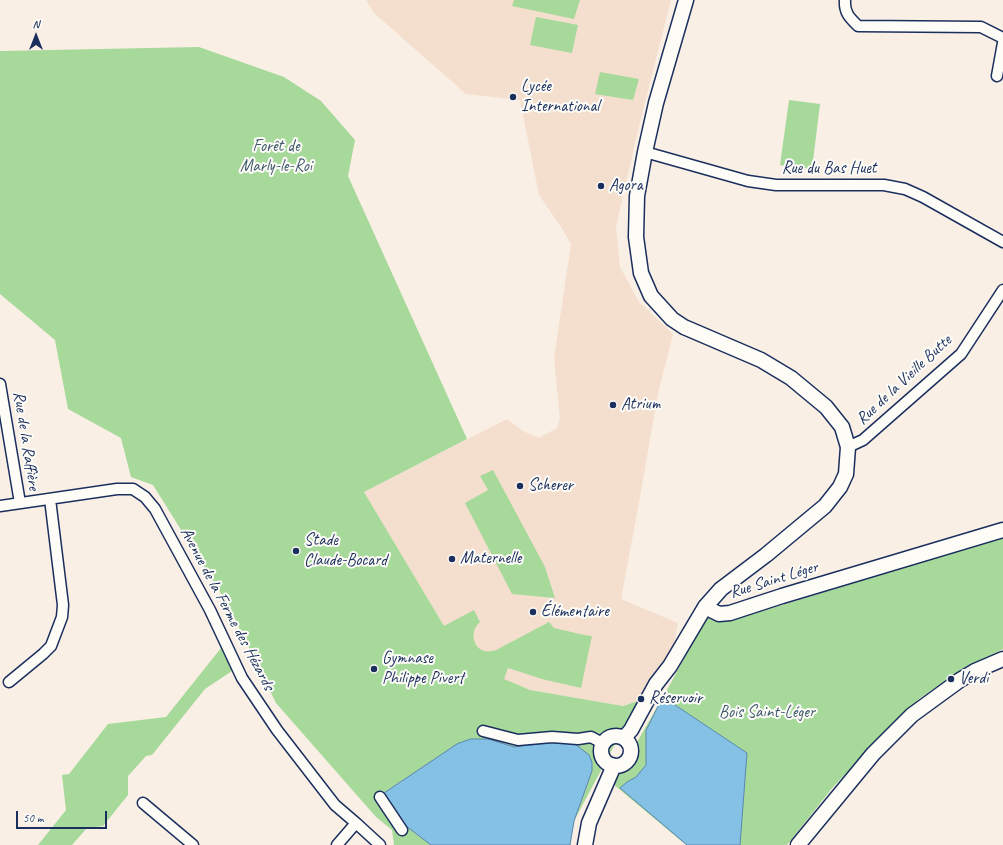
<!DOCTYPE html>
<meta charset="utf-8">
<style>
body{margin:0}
#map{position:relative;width:1003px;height:845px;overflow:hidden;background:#f9efe4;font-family:Caveat,sans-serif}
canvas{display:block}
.north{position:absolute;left:16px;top:16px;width:40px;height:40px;-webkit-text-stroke:3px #fdfcf7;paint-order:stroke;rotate:0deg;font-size:11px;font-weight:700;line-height:16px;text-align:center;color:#1b2f5e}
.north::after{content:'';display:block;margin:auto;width:14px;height:18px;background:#1b2f5e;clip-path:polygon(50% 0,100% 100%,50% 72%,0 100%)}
.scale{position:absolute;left:16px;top:811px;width:91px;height:18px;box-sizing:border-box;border:2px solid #1b2f5e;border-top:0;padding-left:5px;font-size:12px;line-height:14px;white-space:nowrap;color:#1b2f5e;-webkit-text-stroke:3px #fdfcf7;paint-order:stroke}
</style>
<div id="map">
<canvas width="1003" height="845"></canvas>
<div class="north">N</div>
<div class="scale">50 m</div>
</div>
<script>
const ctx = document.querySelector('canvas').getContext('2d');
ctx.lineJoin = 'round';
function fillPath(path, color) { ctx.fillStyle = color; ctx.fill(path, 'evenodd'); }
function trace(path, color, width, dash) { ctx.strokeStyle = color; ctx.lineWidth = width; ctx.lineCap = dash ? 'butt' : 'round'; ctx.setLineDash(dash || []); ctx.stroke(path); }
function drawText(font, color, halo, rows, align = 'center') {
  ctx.font = font + ' Caveat,sans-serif'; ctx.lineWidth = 4; ctx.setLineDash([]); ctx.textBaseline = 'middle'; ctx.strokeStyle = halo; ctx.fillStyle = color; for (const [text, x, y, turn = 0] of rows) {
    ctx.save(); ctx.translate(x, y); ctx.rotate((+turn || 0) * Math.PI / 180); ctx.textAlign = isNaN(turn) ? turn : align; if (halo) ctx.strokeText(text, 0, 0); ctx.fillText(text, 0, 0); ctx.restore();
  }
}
fillPath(new Path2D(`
 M 366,0 L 671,0 L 640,122 L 616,226 L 620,267 L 639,302 L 673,334 L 658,393 L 640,497 L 621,599 L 678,623 L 673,649 L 638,701 L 623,706 L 530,690 L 483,671 L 450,637 L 364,492 L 507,419 L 523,431 L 539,438 L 557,428 L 560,418 L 554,358 L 571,244 L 563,230 L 539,195 L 520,100 L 466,94 L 374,13 Z`), '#f4dfce');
fillPath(new Path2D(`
 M 514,0 L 580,0 L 574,19 L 512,6 Z
 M 536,17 L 578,25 L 572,53 L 530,45 Z
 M 199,47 L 284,77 L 321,101 L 355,140 L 348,176 L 467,439 L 364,492 L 444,626 L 474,610 L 480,622 C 467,633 475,655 492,651 C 494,651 496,650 498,649 L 549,622 L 554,628 L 584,635 L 592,636 L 581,688 L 542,679 L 508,668 L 504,679 L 530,690 L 623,706 L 638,701 L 574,821 L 570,845 L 394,845 L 392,830 L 376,817 L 276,703 L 228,605 L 153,485 L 131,477 L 121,438 L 68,409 L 55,340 L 0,294 L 0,51 Z
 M 600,72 L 639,79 L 633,100 L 595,94 Z
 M 789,100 L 820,104 L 812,169 L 780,165 Z
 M 493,470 L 545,567 L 555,598 L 512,594 L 465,503 L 488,490 L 480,476 Z
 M 1003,537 L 1003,649 L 955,674 L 919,699 L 833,787 L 787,845 L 686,845 L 613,784 L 645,728 L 663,697 L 707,617 L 737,619 Z
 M 221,648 L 232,671 L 205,689 L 152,755 L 146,756 L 128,776 L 128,795 L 103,826 L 87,828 L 72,845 L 38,845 L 66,810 L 62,775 L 69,774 L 108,724 L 166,717 Z`), '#a7d99b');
const water = new Path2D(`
 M 663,697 L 747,753 L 740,845 L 687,845 L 620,788 L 627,782 L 636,777 L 646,765 L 646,731 Z
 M 471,739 L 488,739 L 514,747 L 553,742 L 574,743 L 589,755 L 592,762 L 592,771 L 574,821 L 570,845 L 431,845 L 406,826 L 383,796 L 384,793 L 457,744 Z`);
fillPath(water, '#85c1e5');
trace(water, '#5b87af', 1);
const street = new Path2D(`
 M 845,0 C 844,13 850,18 858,26 L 981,27 L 1003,38
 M 997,76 L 1003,43
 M 645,152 L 748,181 L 776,185 L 884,185 L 905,189 L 923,197 L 1003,242
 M 0,384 L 20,503
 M 848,447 L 863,440 L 961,354 L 1003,290
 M 0,506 L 117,489 L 133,489 L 145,497 L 155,509 L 210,610 L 242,678 L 277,730 L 335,805 L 356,823 L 380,845
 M 9,682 L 43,654 L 51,646 L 62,617 L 63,605 L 50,499
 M 483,731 L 518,740 L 552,737 L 578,739 L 591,737 L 604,744
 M 380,797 L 402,830
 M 143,803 L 193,845
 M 337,845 L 356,823`);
const secondary = new Path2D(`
 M 705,607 L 719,614 L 730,613 L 782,596 L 1003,530
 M601 751a15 15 0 1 1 30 0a15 15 0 1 1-30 0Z
 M 624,738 L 631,730 L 656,684 L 670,666 L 705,607 L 721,589 L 766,555 L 825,506 L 840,487 L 846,474 L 848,447 L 842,427 L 826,407 L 791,378 L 761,360 L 684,327 L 672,319 L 651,296 L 641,273 L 636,237 L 637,196 L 645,152 L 656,103 L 686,0
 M 585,845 L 589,823 L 612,770 L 612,765
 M 798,845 L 873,754 L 912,715 L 960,680 L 975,671 L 1003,659`);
trace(street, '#1b2f5e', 13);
trace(secondary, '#1b2f5e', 17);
trace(street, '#fdfcf7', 10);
trace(secondary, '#fdfcf7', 14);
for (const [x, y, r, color] of [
 [513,97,4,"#1b2f5e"],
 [601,186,4,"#1b2f5e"],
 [613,405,4,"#1b2f5e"],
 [520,486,4,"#1b2f5e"],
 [296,551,4,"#1b2f5e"],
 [452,559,4,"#1b2f5e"],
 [533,612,4,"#1b2f5e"],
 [374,669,4,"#1b2f5e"],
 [951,679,4,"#1b2f5e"],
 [641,699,4,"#1b2f5e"]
]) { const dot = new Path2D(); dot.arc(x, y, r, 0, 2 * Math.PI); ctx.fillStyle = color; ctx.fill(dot); trace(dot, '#fdfcf7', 1.5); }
drawText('17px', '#1b2f5e', '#fdfcf7', [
 ["Lycée",521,87],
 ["International",521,107],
 ["Agora",609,186],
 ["Atrium",621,405],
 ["Scherer",528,486],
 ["Stade",304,541],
 ["Claude-Bocard",304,561],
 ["Maternelle",460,559],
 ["Élémentaire",541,612],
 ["Gymnase",382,659],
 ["Philippe Pivert",382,679],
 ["Verdi",959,679],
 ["Réservoir",649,699]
], 'left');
drawText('17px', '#3e5a6d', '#fdfcf7', [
 ["Forêt de",276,147],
 ["Marly-le-Roi",276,167],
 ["Bois Saint-Léger",767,713]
]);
drawText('17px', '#1b2f5e', '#fdfcf7', [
 ["Rue du Bas Huet",829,169],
 ["Rue de la Vieille Butte",904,380,-43],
 ["Rue de la Raffière",26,441,81],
 ["Rue Saint Léger",774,580,-17],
 ["Avenue de la Ferme des Hézards",227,609,62]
]);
</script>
